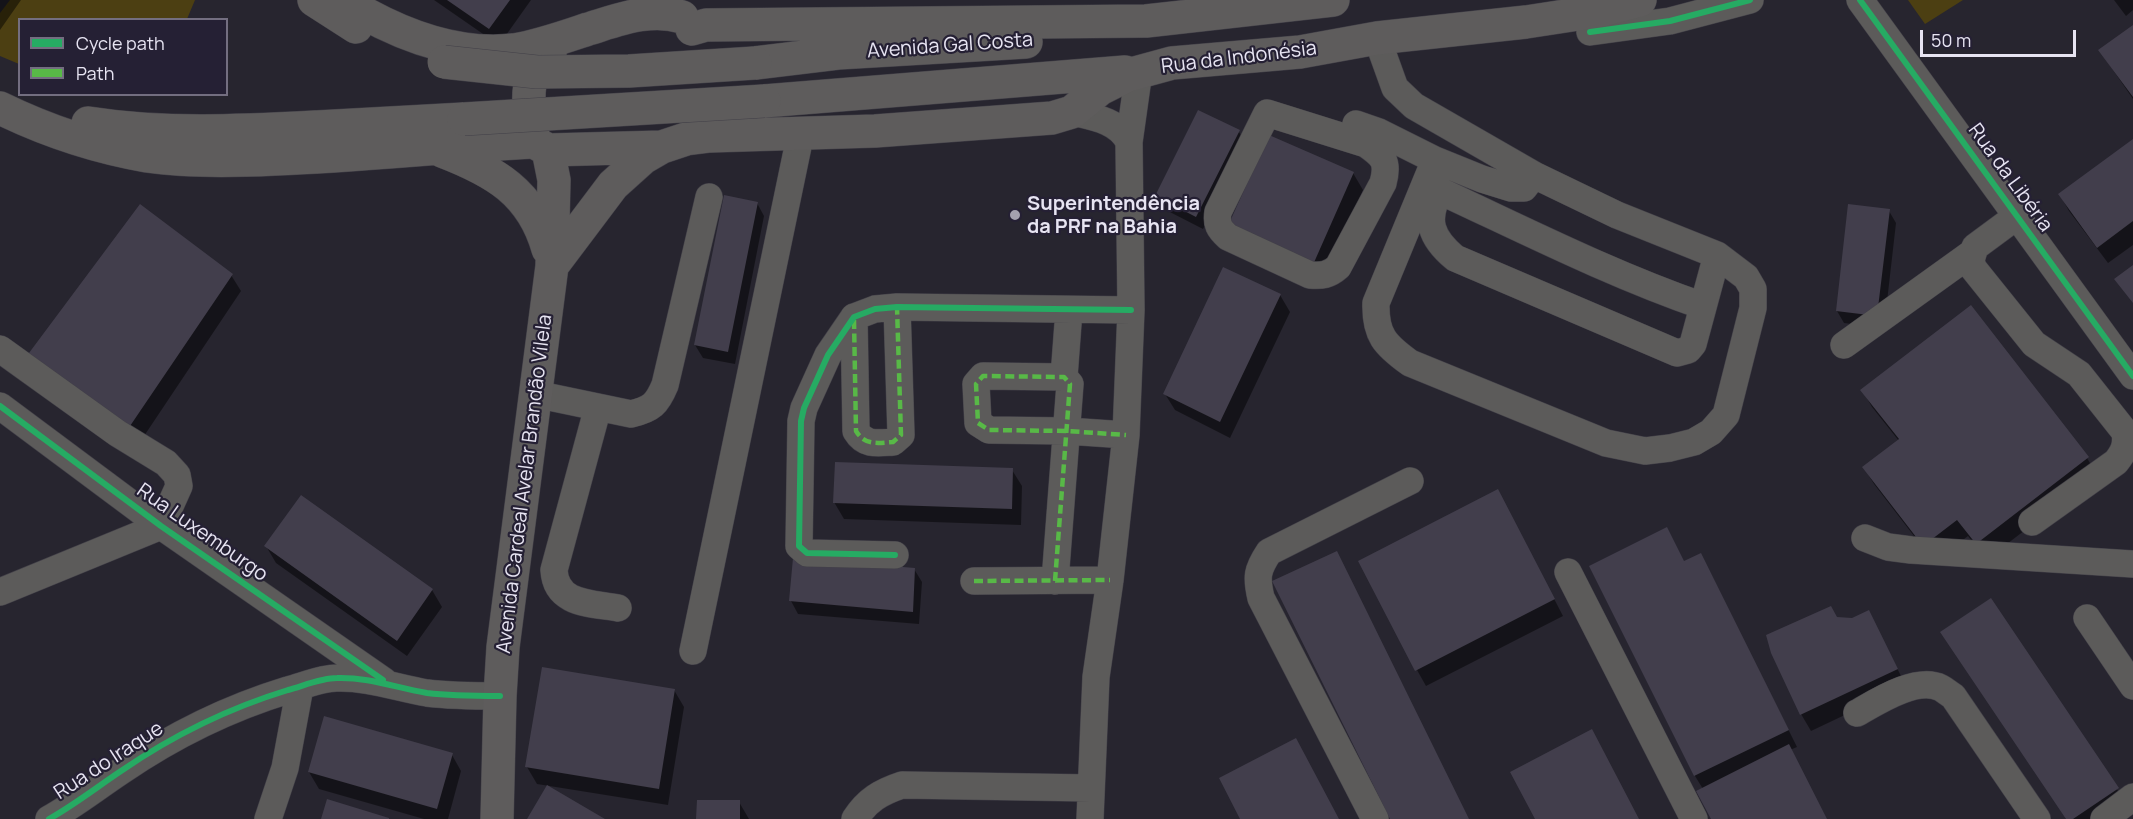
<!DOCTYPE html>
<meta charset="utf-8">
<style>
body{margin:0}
#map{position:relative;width:2133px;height:819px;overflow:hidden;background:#27252f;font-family:Manrope,sans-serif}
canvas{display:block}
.legend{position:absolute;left:18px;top:18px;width:210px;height:78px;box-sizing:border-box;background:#252034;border:2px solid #736e80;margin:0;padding:8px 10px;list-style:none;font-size:18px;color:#e7e4f2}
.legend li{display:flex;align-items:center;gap:12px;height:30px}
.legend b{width:30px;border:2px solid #736e80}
.scale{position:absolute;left:1920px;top:30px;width:156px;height:27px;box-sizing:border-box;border:3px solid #e7e4f2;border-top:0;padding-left:8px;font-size:18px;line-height:21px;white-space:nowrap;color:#e7e4f2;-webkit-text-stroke:4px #252034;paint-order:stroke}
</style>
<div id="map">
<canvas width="2133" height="819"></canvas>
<ul class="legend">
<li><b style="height:8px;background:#26ab63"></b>Cycle path</li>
<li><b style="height:8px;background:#58b947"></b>Path</li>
</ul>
<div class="scale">50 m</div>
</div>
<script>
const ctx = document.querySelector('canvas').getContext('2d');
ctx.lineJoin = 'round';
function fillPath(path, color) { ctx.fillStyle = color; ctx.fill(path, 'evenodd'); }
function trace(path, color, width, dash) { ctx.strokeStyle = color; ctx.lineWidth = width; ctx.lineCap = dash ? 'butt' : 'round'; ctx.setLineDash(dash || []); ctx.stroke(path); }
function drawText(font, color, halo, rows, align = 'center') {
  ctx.font = font + ' Manrope,sans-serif'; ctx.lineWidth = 4.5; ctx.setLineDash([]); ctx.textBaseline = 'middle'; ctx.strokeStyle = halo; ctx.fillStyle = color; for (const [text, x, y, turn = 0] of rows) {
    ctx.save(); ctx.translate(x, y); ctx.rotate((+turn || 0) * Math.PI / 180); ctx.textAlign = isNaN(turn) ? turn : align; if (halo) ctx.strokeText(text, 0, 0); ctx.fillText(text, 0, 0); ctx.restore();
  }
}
fillPath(new Path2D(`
 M 10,0 L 195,0 L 187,19 L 20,20 L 19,64 L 0,56 L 0,13 Z
 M 1908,0 L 1963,0 L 1925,24 Z`), '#4c3f12');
fillPath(new Path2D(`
 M 0,0 L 21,0 L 0,30 Z
 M 434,0 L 531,0 L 499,45 Z
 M 2114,0 L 2133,0 L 2133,10 L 2126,16 Z
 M 2133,27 L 2133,99 L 2100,51 Z
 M 1239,132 L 1246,144 L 1203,229 L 1164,209 L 1156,196 Z
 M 2133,141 L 2133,245 L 2108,263 L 2069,211 L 2060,195 Z
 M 1353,173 L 1363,190 L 1321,283 L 1238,245 Z
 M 757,203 L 764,216 L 735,364 L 703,358 L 695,345 Z
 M 1889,211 L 1896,223 L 1884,328 L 1844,323 L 1837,311 Z
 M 231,275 L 241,291 L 138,445 L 38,374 Z
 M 1280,295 L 1290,312 L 1230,438 L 1175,410 L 1165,394 Z
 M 1862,390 L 2087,458 L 2097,475 L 1986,560 L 1968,536 L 1934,562 L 1874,484 L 1864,468 L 1899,441 L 1872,407 Z
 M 1012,470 L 1022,486 L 1021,525 L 844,519 L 834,502 Z
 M 1507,508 L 1563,616 L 1426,686 L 1417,670 Z
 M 266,546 L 432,590 L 442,607 L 407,656 L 276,563 Z
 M 1684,563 L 1710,572 L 1797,747 L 1790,750 L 1826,819 L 1712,819 L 1703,789 L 1695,776 Z
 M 914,569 L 922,582 L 919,624 L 798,614 L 791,601 Z
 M 1991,600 L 2128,806 L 2107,819 L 2066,819 Z
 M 1869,612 L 1906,686 L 1811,731 L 1801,714 L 1837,618 L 1852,619 Z
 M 674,690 L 684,707 L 668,805 L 537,784 L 527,767 Z
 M 452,755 L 461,771 L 448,819 L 424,819 L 319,789 L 309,772 Z
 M 739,802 L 749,819 L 698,819 Z`), '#0007');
fillPath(new Path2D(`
 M 447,0 L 510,0 L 489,29 Z
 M 2133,25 L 2133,97 L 2098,50 Z
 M 1198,110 L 1240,130 L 1196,217 L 1155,196 Z
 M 1269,135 L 1354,172 L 1312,267 L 1227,228 Z
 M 2133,139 L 2133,221 L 2097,248 L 2058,194 Z
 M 724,195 L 758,202 L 728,352 L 694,345 Z
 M 140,204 L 233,274 L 128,429 L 26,357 Z
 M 1848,204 L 1890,209 L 1877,316 L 1836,311 Z
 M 2133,265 L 2133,303 L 2114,279 Z
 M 1223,267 L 1281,294 L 1220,422 L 1163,394 Z
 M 1971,305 L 2089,457 L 1976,544 L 1957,520 L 1923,546 L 1862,467 L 1899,439 L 1860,390 Z
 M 835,462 L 1013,468 L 1012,509 L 833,503 Z
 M 1498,489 L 1555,599 L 1415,671 L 1358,561 Z
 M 301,495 L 433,589 L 397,641 L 264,546 Z
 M 1667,527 L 1684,561 L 1701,553 L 1789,730 L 1694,776 L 1589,566 Z
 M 1337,551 L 1469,819 L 1390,819 L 1272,581 Z
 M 793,558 L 915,568 L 913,612 L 789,601 Z
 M 1991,598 L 2119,788 L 2073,819 L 2066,819 L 1940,632 Z
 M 1831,606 L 1837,617 L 1852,618 L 1869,610 L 1898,669 L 1800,715 L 1771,653 L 1766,635 Z
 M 542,667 L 675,689 L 659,789 L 525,767 Z
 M 324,716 L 453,753 L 437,809 L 308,772 Z
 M 1592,729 L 1639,819 L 1535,819 L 1510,772 Z
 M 1296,738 L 1339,819 L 1240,819 L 1219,778 Z
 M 1789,744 L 1827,819 L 1711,819 L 1696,791 Z
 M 547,785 L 605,819 L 527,819 Z
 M 327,799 L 389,818 L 389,819 L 321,819 Z
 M 697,800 L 740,800 L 740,819 L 696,819 Z`), '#423e4c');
const minor = new Path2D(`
 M 1860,0 L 2133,376
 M 1590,32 L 1670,21 L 1750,0
 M 1377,38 L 1395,88 L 1414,106 L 1534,175 L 1617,215 L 1717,255 L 1746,277 L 1753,289 L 1753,308 L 1726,415 L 1711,432 L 1694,442 L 1670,448 L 1645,451 L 1606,443 L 1410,363 C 1385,345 1375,335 1376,303 L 1435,160
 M 1072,112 C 1094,117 1119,121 1129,142
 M 1267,113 L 1366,144 C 1383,156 1389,161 1383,183 L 1338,267 C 1329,275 1322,276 1310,275 L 1228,237 C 1219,229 1216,224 1218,212 Z
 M 1356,124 L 1379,132 L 1435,160 L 1482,179 L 1511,188 L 1524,188 L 1534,175
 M 1432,187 L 1440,191 C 1424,220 1431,238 1455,258 L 1677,353 L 1688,350 L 1693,344 L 1717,255
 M 1440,191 C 1526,231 1613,275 1703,306
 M 2017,216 L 1975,247 L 1971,260 L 1973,268 L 2034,344 L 2079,374 L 2125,432 C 2127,445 2124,452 2116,462 L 2032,522
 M 854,317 L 856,431 C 865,446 878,443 893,442 L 901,435 L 897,307
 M 1844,345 L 1972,253
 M 0,349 L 117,433 L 166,463 L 177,475 L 179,486 L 161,526 L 0,592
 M 1064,377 L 1069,310
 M 535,394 L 631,414 C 652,409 657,404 665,385 L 709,197
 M 0,406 L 161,526 L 384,681
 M 598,407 L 554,570 C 556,605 591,603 618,608
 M 1865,538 L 1888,547 L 1911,550 L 2133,564
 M 895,555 L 807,553 L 799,546 L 801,421 L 804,408 L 828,355 L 854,317 L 875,309 L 897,307 L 1131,310
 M 1568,572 L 1694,819
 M 974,581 L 1110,580
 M 1055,581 L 1070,384 L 1064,377 L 983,376 L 976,384 L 978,423 L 989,430 L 1067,431 L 1126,435
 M 2087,618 L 2133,686
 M 693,651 L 801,132
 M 1857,713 C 1878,701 1917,676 1941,688 C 1945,690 1949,694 1953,696 L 2037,819
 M 49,819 C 74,805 97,787 121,771 C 172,736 229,708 288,690 C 303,686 321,678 337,678 C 368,677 397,688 427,693 C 451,696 475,696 500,696
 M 268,819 L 285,768 L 300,687
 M 855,819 C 867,800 881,792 902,785 L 1091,788
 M 1090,819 L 1096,677 L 1110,580 L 1126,435 L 1131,310 L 1129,142 L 1139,71
 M 1375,819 L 1261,598 C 1256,577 1257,570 1269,552 L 1410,481
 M 2104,819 L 2133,797`);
const major = new Path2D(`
 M 314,0 L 356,27
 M 342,0 C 393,32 453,57 514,50 C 539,46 564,37 588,29 C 618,20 650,7 682,17
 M 692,29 L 706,25 L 1146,21 L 1333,0
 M 755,63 L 838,53 L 1026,42
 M 764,101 L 1125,72
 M 0,108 C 47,131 95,147 147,156 C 188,162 234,161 275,159 C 361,156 448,146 534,142
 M 88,123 C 165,135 240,131 317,127 C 366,124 415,122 464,119
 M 534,142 L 548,150 L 662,147 L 686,139 L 710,136 L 875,131 L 1052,118 L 1072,112 L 1100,89 L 1128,75 L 1172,63 L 1300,52 L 1377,38 L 1526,22 L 1598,11 L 1640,0
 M 534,142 C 529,104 520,79 551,49
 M 442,151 C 494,171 532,192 548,249
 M 552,266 L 613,185 L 643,158 L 662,147
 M 497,819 L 500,696 L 503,647 L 552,266 L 554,180 L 548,150`);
trace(minor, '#434149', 28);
trace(major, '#434149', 34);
trace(minor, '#5c5b5a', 27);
trace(major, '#5e5c5c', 33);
const majorBridge = new Path2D(`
 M 444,62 L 537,72 L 629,71 L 755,63
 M 464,119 L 764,101`);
trace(majorBridge, '#434149', 34, []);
trace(majorBridge, '#5e5c5c', 33);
trace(new Path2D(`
 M 854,320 L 856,431 C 865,446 878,443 893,442 L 901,435 L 897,307
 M 974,581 L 1110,580
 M 1055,581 L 1070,384 L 1064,377 L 983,376 L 976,384 L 978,423 L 989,430 L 1067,431 L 1126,435`), '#58b947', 4.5, [9, 4.5]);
trace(new Path2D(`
 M 1860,0 L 2133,376
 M 1590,32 L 1670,21 L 1750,0
 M 0,406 L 161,526 L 383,680
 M 895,555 L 807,553 L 799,546 L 801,421 L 804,408 L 828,355 L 854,317 L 875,309 L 897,307 L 1131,310
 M 49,819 C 74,805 97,787 121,771 C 172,736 229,708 288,690 C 303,686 321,678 337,678 C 368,677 397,688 427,693 C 451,696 475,696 500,696`), '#26ab63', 6);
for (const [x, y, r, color] of [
 [1015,215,6,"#a4a1ae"]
]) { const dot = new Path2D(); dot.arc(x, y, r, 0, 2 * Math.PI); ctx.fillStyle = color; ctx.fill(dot); trace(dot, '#252034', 2); }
drawText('20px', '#e7e4f2', '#252034', [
 ["Avenida Gal Costa",950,46,-4],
 ["Rua da Indonésia",1239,58,-7],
 ["Rua da Libéria",2010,178,54],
 ["Avenida Cardeal Avelar Brandão Vilela",525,484,-83],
 ["Rua Luxemburgo",202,533,35],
 ["Rua do Iraque",109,761,-33]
]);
drawText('bold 20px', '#e7e4f2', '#252034', [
 ["Superintendência",1027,204],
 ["da PRF na Bahia",1027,227]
], 'left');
</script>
